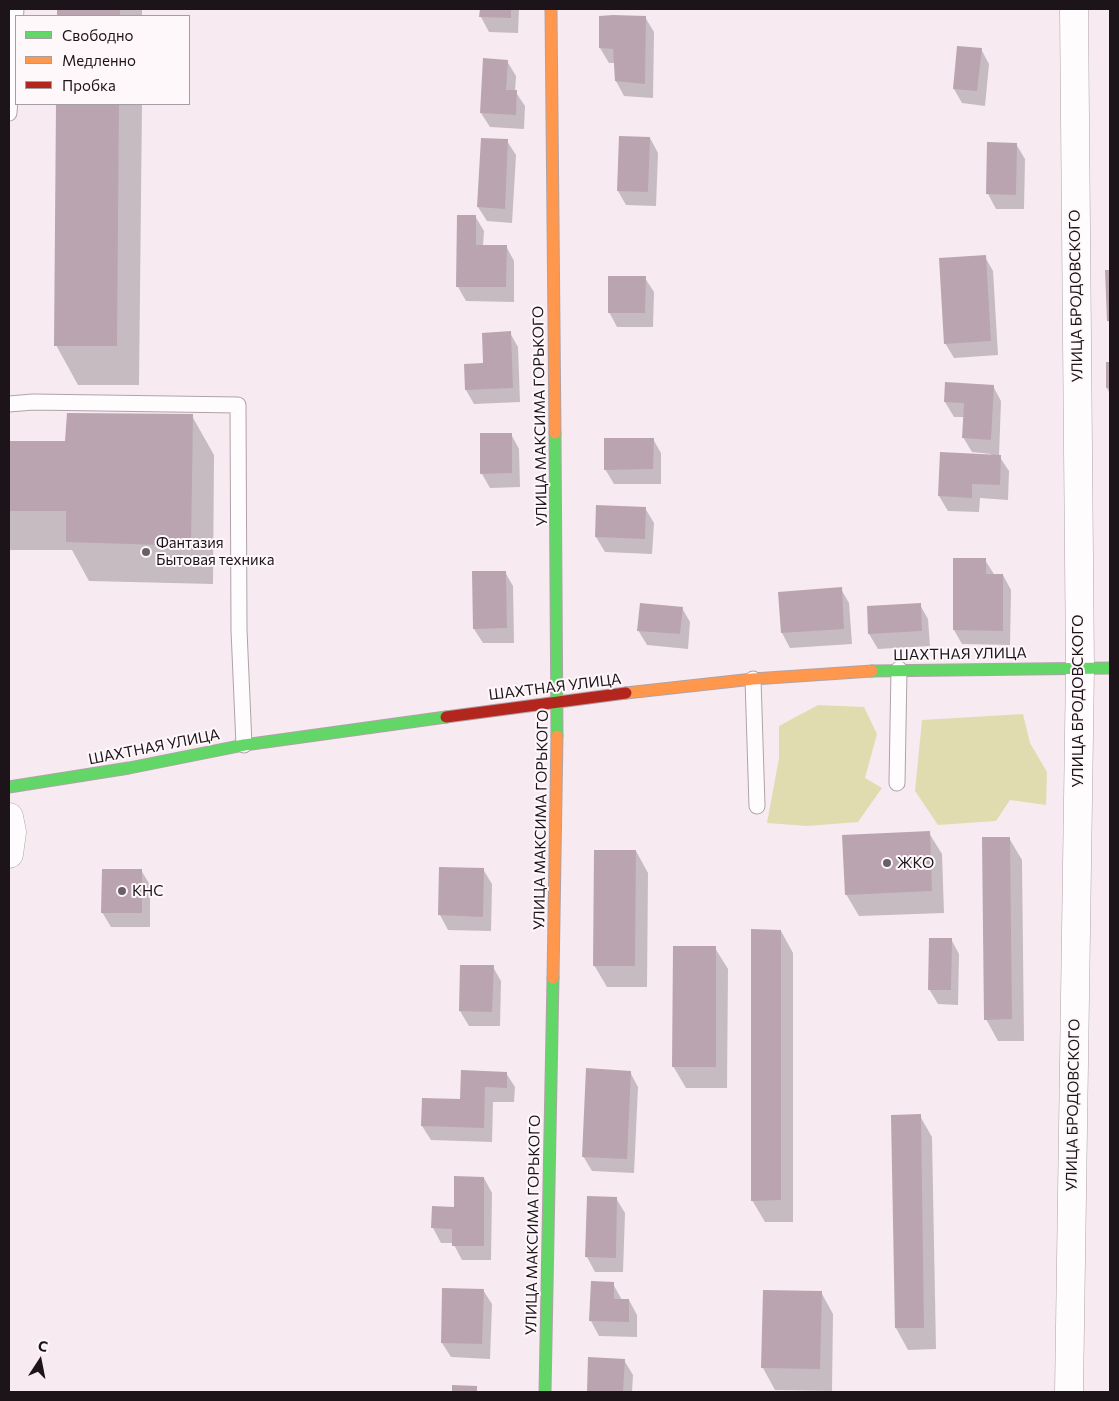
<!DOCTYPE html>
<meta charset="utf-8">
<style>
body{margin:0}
#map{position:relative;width:1119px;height:1401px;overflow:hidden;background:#f8eaf1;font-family:Commissioner,sans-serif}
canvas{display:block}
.frame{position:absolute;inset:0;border:10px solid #1d1419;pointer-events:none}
.legend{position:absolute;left:15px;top:15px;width:175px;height:90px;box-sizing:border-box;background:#fef8fb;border:1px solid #a49da1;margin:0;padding:6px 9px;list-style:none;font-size:15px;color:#1d1419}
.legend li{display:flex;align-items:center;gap:10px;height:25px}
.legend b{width:25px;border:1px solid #a49da1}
.north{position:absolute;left:15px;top:1336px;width:50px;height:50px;-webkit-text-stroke:4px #fef8fb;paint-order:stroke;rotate:11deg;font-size:14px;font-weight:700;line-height:20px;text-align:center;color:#1d1419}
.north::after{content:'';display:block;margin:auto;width:18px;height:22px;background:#1d1419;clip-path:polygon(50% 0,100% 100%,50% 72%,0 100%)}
</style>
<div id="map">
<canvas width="1119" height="1401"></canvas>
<div class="frame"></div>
<ul class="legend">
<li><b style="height:6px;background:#63d668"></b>Свободно</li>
<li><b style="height:6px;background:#ff974d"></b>Медленно</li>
<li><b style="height:6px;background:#b3261e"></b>Пробка</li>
</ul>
<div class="north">С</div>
</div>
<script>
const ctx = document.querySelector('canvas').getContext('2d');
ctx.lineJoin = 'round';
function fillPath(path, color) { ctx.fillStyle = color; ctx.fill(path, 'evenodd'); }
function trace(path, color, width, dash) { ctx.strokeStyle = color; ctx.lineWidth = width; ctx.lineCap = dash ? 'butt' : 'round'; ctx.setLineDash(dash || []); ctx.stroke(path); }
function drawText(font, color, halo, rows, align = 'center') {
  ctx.font = font + ' Commissioner,sans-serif'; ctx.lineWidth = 4; ctx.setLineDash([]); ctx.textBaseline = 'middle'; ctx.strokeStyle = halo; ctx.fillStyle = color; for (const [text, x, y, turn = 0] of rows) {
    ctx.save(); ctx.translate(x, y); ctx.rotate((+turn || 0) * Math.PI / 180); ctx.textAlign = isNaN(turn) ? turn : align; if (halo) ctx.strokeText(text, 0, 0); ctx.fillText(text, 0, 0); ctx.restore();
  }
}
fillPath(new Path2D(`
 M 818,705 L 864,707 L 877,734 L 865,778 L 882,788 L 858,822 L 807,826 L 767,823 L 779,758 L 779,726 Z
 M 1023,714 L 1030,743 L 1047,772 L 1046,805 L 1010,800 L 996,821 L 938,825 L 915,791 L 922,720 Z`), '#e1dcaf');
fillPath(new Path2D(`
 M 58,9 L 142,9 L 142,16 L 58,16 Z
 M 481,9 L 519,9 L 518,33 L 489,32 L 481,17 Z
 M 645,17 L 654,32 L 653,98 L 624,96 L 616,81 L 615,63 L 609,63 L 600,48 Z
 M 981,49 L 989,64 L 985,106 L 962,103 L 954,89 Z
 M 507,61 L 516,76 L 515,91 L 525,106 L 524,129 L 490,127 L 481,113 Z
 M 57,104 L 142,104 L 139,385 L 78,385 L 56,345 Z
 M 650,138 L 658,153 L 656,206 L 626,205 L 618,191 Z
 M 507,141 L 516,155 L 512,223 L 487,221 L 478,207 Z
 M 1016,144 L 1025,159 L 1024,209 L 996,209 L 988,194 Z
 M 475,216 L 484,231 L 483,246 L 506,246 L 514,261 L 514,302 L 466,301 L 458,287 Z
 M 985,257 L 993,271 L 998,355 L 954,358 L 945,343 Z
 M 1107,271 L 1110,271 L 1110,325 L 1108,320 Z
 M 645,278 L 654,292 L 653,327 L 617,327 L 609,312 Z
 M 510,333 L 518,347 L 520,402 L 474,404 L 466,390 Z
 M 1107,363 L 1110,363 L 1110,394 L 1107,388 Z
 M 993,386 L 1001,401 L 999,456 L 1009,471 L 1008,500 L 980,498 L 979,512 L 948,511 L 939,496 L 941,453 L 991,456 L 991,454 L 972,452 L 963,437 L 964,417 L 954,417 L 945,402 Z
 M 192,416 L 214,455 L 213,584 L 89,581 L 72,550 L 9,550 L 9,442 L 66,442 Z
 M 511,434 L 519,449 L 520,487 L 490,488 L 482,474 Z
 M 653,439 L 661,453 L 661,484 L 614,484 L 605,469 Z
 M 597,506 L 645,508 L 654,523 L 652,554 L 605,552 L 596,537 Z
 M 985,560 L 994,574 L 1003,575 L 1011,590 L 1010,645 L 962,644 L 954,630 Z
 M 505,572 L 513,586 L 514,643 L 483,643 L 474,629 Z
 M 841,589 L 849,603 L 852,644 L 790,648 L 782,633 Z
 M 920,605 L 928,619 L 930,646 L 878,649 L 869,634 L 868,607 Z
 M 682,608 L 690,622 L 688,649 L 647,645 L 638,630 Z
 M 929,833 L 942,854 L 944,913 L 859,916 L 846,894 Z
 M 1009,838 L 1022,860 L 1024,1041 L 998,1041 L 986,1019 Z
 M 636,851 L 648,873 L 647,987 L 607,987 L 594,965 Z
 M 441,869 L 483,869 L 492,884 L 491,931 L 448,930 L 440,915 Z
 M 141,870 L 150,885 L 150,927 L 111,927 L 102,912 Z
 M 781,931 L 793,953 L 793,1222 L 765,1222 L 752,1200 Z
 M 951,939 L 959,954 L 958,1005 L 938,1004 L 929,989 Z
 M 715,948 L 728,969 L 727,1088 L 686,1088 L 673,1066 Z
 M 493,967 L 501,981 L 500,1026 L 469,1026 L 460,1011 Z
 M 630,1072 L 638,1087 L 634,1173 L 592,1171 L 583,1156 Z
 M 506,1073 L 515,1087 L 514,1102 L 493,1102 L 492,1142 L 431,1140 L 422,1126 Z
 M 920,1116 L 932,1137 L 936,1349 L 908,1350 L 896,1328 Z
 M 484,1178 L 492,1193 L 491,1260 L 462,1260 L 453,1243 L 441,1243 L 433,1228 Z
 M 616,1198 L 625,1213 L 623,1272 L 595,1272 L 587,1257 Z
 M 592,1283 L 613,1284 L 622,1300 L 629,1300 L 637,1315 L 637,1337 L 599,1336 L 591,1321 Z
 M 483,1290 L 492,1304 L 490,1359 L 451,1357 L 442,1343 Z
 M 821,1292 L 833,1314 L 832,1391 L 775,1390 L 763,1368 Z
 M 590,1358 L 624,1360 L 633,1375 L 632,1392 L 588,1392 Z`), '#0003');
fillPath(new Path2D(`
 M 57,9 L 120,9 L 120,16 L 57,16 Z
 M 480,9 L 511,9 L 511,18 L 479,17 Z
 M 613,15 L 646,16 L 645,84 L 615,81 L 613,49 L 599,48 L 599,16 Z
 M 957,46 L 982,48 L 977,91 L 953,89 Z
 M 483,58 L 508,60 L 506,90 L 517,90 L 516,115 L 480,113 Z
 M 56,104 L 119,104 L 117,346 L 54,346 Z
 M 619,136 L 650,137 L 648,192 L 617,191 Z
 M 481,138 L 508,139 L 505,209 L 477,207 Z
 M 987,142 L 1017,143 L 1016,195 L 986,194 Z
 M 457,215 L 476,215 L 476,245 L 507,245 L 506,287 L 456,287 Z
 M 986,255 L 991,341 L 944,344 L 939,258 Z
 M 1105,270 L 1110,270 L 1110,321 L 1107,321 Z
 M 608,276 L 646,276 L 645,313 L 608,313 Z
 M 511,331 L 513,388 L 465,390 L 464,364 L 483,363 L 482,333 Z
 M 1106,362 L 1110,362 L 1110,388 L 1106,388 Z
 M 945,382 L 994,385 L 991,440 L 962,438 L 964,403 L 944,402 Z
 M 67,413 L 193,414 L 191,546 L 66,542 L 66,511 L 9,511 L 9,441 L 65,441 Z
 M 480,433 L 512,433 L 512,473 L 480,474 Z
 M 604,438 L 654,438 L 653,469 L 604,470 Z
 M 940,452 L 1001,455 L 1000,485 L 972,484 L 972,498 L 938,496 Z
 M 596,505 L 646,507 L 645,539 L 595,537 Z
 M 953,558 L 986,558 L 986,574 L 1003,574 L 1003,631 L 953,630 Z
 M 472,571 L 506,571 L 507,628 L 473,629 Z
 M 842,587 L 844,629 L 781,633 L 778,592 Z
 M 640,603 L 683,607 L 680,634 L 637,631 Z
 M 921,603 L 922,631 L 868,634 L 867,606 Z
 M 930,831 L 932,891 L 845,895 L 842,835 Z
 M 982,837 L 1010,837 L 1012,1019 L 984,1020 Z
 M 594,850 L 636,850 L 635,966 L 593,966 Z
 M 439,867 L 484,868 L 483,917 L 438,915 Z
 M 102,869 L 142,869 L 142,913 L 101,913 Z
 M 751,929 L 781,930 L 781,1200 L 751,1201 Z
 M 929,938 L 952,938 L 951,990 L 928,990 Z
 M 673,946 L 716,946 L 716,1067 L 672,1067 Z
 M 460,965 L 494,965 L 492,1012 L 459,1011 Z
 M 586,1068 L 631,1071 L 627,1159 L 582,1157 Z
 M 461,1070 L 507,1072 L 507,1088 L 485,1087 L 484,1128 L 421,1126 L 422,1098 L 460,1099 Z
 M 921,1114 L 924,1328 L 895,1328 L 891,1115 Z
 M 454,1176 L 484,1177 L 484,1246 L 452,1246 L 452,1229 L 431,1228 L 432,1206 L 454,1207 Z
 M 587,1196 L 617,1197 L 616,1258 L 585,1257 Z
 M 591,1281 L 614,1282 L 614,1299 L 629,1299 L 629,1322 L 589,1321 Z
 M 442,1288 L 484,1289 L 482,1344 L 441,1343 Z
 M 763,1290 L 822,1291 L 820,1369 L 761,1368 Z
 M 588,1357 L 625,1359 L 623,1392 L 587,1392 Z
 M 452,1385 L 477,1386 L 477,1392 L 452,1392 Z`), '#b9a4b0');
const lane = new Path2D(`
 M 9,113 L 16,9
 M 9,404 L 33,402 L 238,405 L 239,630 L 244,745
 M 753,679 L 757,806
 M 897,783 L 899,669`);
const street = new Path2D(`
 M 9,817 L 12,832 L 9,854
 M 1069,1392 L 1080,668 L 1074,9`);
const fast = new Path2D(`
 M 555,433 L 557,736
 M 872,671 L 1110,668
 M 9,787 L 129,768 L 244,745 L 446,717
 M 545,1392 L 553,978`);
const slow = new Path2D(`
 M 551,9 L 555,433
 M 626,693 L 753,679 L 872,671
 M 553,978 L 557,736`);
const jam = new Path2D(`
 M 446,717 L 626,693`);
trace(lane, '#aea3a8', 17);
trace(street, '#aea3a8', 29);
trace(fast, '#aea3a8', 13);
trace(slow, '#aea3a8', 13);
trace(jam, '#aea3a8', 13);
trace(lane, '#fefcfd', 15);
trace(street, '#fefcfd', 28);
trace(fast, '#63d668', 11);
trace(slow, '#ff974d', 11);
trace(jam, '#b3261e', 11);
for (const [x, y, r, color] of [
 [146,552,5,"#6a5f65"],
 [887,863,5,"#6a5f65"],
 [122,891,5,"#6a5f65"]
]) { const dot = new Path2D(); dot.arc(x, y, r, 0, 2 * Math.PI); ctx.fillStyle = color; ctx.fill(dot); trace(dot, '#fef8fb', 2); }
drawText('15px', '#1d1419', '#fef8fb', [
 ["УЛИЦА БРОДОВСКОГО",1076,296,-91],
 ["УЛИЦА МАКСИМА ГОРЬКОГО",540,416,-91],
 ["ШАХТНАЯ УЛИЦА",960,654,-1],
 ["ШАХТНАЯ УЛИЦА",555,687,-7],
 ["УЛИЦА БРОДОВСКОГО",1078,701,-90],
 ["ШАХТНАЯ УЛИЦА",154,747,-11],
 ["УЛИЦА МАКСИМА ГОРЬКОГО",541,820,-89],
 ["УЛИЦА БРОДОВСКОГО",1073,1105,-89],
 ["УЛИЦА МАКСИМА ГОРЬКОГО",533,1225,-89]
]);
drawText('15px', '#1d1419', '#fef8fb', [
 ["Фантазия",156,543],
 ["Бытовая техника",156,560],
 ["ЖКО",897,863],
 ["КНС",132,891]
], 'left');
</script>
